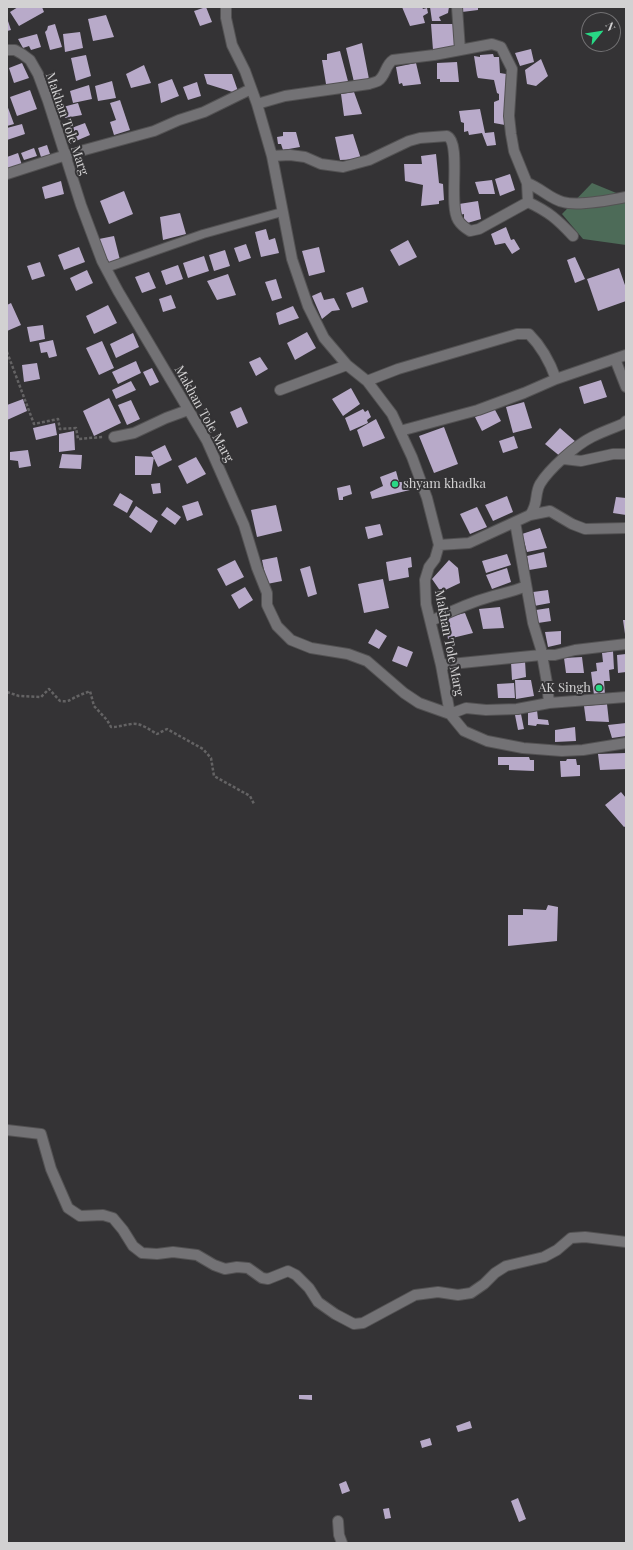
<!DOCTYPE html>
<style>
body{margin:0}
#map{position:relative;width:633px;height:1550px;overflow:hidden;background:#343335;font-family:"Playfair Display",serif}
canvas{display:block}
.frame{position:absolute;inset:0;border:8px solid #d2d1d2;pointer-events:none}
.north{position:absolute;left:581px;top:12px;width:40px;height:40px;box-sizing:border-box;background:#343335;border:1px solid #737274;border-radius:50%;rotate:60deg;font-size:11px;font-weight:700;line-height:16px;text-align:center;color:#d2d1d2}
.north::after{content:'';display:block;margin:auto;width:14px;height:18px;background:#28d885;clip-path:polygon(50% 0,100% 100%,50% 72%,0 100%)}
</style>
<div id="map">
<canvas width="633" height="1550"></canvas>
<div class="frame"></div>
<div class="north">N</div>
</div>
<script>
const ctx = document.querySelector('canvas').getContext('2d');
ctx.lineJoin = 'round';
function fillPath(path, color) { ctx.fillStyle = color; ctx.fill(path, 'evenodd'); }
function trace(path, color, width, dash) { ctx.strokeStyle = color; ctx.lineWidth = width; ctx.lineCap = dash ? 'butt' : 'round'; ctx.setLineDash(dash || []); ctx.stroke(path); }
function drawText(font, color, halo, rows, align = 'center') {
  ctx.font = font + ' "Playfair Display",serif'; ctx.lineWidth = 4; ctx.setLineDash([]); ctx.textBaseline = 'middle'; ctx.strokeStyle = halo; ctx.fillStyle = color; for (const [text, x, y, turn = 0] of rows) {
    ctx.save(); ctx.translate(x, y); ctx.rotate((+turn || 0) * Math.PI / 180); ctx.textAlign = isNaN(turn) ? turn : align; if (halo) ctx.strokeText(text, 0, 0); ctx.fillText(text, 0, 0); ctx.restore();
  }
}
fillPath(new Path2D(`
 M 592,183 L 626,197 L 626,245 L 583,239 L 562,214 Z`), '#4d6b58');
fillPath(new Path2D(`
 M 18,7 L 42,7 L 44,12 L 19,26 L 10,12 Z
 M 206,7 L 212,22 L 200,26 L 194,11 Z
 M 402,7 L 422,7 L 423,9 L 427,8 L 428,13 L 423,16 L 425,23 L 410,26 Z
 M 430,7 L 449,7 L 448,13 L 439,17 L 441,21 L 432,21 Z
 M 462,7 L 478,7 L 478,10 L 462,12 Z
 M 106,15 L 114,37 L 93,41 L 88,19 Z
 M 7,18 L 11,30 L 7,31 Z
 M 55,24 L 62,47 L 50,50 L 45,32 L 47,30 L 48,26 Z
 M 431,24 L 453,24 L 455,47 L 433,50 Z
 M 80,32 L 83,48 L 65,52 L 63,34 Z
 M 37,34 L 41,47 L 31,50 L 29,46 L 23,48 L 18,39 Z
 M 362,43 L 369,79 L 354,82 L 346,48 Z
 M 531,49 L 534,62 L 520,66 L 515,53 Z
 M 340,51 L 349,85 L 326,84 L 322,60 L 327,60 L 327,54 Z
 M 493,54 L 494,57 L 499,57 L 500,73 L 506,74 L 505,125 L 494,123 L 494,102 L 499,100 L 499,94 L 497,93 L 494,80 L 478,78 L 477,75 L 474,56 L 480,57 L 480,55 Z
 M 86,55 L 91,76 L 76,81 L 71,58 Z
 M 541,59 L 548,76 L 536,86 L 527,84 L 525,70 Z
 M 457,62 L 459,82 L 440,82 L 440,79 L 437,79 L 437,63 Z
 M 22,63 L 29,78 L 14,83 L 9,68 Z
 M 416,63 L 421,84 L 403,86 L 402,83 L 399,84 L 396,67 Z
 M 144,65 L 151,83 L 131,88 L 126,74 Z
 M 204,74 L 232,74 L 239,94 L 207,84 Z
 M 172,79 L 179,96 L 161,103 L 158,84 Z
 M 112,81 L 116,98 L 98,101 L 95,86 Z
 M 197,82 L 201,96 L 188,100 L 183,87 Z
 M 89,85 L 92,99 L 73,103 L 70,91 Z
 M 30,90 L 37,109 L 17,116 L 10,97 Z
 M 354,92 L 362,114 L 344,116 L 341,94 Z
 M 120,100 L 130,130 L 114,135 L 110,122 L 116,120 L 110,103 Z
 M 78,103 L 82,115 L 65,118 L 63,107 Z
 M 7,105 L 14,124 L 7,126 Z
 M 480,109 L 485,133 L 494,132 L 496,145 L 487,146 L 482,133 L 469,135 L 468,131 L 464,132 L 464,123 L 461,122 L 459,111 Z
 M 85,123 L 90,135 L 71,143 L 66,130 Z
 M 22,124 L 25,134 L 7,140 L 7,128 Z
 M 283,132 L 296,132 L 300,147 L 283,150 L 281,144 L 278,144 L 277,137 L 283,136 Z
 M 353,134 L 361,159 L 340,160 L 335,137 Z
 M 47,145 L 51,157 L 42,160 L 38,148 Z
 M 34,148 L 37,156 L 24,160 L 21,153 Z
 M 18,153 L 22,165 L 7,170 L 7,157 Z
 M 436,154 L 439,183 L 443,184 L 444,200 L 439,201 L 439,204 L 421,206 L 423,185 L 405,181 L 404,164 L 422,164 L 421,156 Z
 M 510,174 L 515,190 L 500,196 L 495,179 Z
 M 492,180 L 495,194 L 479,194 L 475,182 Z
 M 61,181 L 64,194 L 45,199 L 42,187 Z
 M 124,191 L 133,214 L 109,224 L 100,201 Z
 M 478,201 L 481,219 L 464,224 L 464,214 L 460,215 L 459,204 Z
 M 180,213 L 186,234 L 163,240 L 160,217 Z
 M 506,227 L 511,240 L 514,239 L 520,249 L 512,254 L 505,243 L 495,245 L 491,234 Z
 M 266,229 L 269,240 L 275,238 L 279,253 L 261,257 L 255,232 Z
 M 114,236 L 120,260 L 105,264 L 99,239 Z
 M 408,240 L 417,257 L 399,266 L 390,250 Z
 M 246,244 L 251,258 L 239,262 L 234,248 Z
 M 79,247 L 85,262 L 64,270 L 58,255 Z
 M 319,247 L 325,272 L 309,276 L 302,251 Z
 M 225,250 L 230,266 L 214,271 L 209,255 Z
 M 204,256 L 209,271 L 188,278 L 183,263 Z
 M 575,257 L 585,279 L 575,283 L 567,260 Z
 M 40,262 L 45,276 L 32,280 L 27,266 Z
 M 178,265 L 183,279 L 166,285 L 161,271 Z
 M 619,268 L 626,288 L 626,301 L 598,311 L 587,279 Z
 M 87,270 L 93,283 L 76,291 L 70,278 Z
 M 149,272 L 156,288 L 142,293 L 135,277 Z
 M 228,274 L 236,295 L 217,300 L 207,281 Z
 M 276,279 L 282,298 L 272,301 L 265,282 Z
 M 363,287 L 368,302 L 352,308 L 346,293 Z
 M 321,292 L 324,300 L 334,298 L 340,310 L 332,311 L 322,319 L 312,296 Z
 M 171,295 L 176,308 L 163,312 L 159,299 Z
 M 11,303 L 21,325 L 7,331 L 7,305 Z
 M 108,305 L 117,323 L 94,334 L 86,316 Z
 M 293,306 L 299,318 L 279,325 L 276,313 Z
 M 43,325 L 45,339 L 30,342 L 27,327 Z
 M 307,332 L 316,348 L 295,360 L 287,343 Z
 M 133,333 L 139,347 L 116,358 L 110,344 Z
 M 53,340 L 57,356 L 49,358 L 47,352 L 41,353 L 39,343 Z
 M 102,341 L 114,368 L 99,375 L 86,348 Z
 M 260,357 L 268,369 L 256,376 L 249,362 Z
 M 136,361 L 141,373 L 118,384 L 112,372 Z
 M 37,363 L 40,379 L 24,382 L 22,365 Z
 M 152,368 L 159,382 L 150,386 L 143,372 Z
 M 601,380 L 607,397 L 584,404 L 579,387 Z
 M 131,381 L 136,390 L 116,399 L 112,390 Z
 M 351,388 L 360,404 L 343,416 L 332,399 Z
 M 109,398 L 121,423 L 94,436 L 83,411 Z
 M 23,399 L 27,411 L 7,420 L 7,405 Z
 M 131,400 L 140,419 L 127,425 L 118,405 Z
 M 524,402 L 532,428 L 513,433 L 506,407 Z
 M 241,407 L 248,423 L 237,428 L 230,412 Z
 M 494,408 L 501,421 L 482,431 L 475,417 Z
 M 363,409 L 365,412 L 368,410 L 371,417 L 367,420 L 368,423 L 350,431 L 345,418 Z
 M 376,419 L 385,438 L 363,447 L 357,430 Z
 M 55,423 L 57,435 L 36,440 L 33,428 Z
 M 444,427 L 458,464 L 434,473 L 419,436 Z
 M 560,428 L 576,442 L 561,457 L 545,444 Z
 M 74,431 L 75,450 L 59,452 L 59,434 Z
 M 514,436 L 518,448 L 503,453 L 499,441 Z
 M 165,445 L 172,460 L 158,467 L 151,452 Z
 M 28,450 L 31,466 L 19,468 L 18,461 L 10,460 L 10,452 Z
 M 62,454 L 82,455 L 81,469 L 59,468 Z
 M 135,456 L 154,457 L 151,475 L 135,475 Z
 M 196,457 L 206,474 L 187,484 L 178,466 Z
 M 396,471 L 399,482 L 408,482 L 410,490 L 372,499 L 370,492 L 383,486 L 380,477 Z
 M 160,483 L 161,493 L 153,494 L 151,484 Z
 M 350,485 L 352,494 L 343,497 L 343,500 L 339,500 L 337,488 Z
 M 120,493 L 133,501 L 127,513 L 113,505 Z
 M 507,496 L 513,512 L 493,521 L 485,505 Z
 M 616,497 L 626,498 L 626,515 L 613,513 Z
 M 198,501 L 203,515 L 187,521 L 182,506 Z
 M 276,505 L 282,531 L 257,537 L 251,510 Z
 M 136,506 L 158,521 L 151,533 L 129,517 Z
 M 167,507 L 181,517 L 175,525 L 161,515 Z
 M 477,507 L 487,527 L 470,534 L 460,514 Z
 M 380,524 L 383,535 L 368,539 L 365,527 Z
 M 540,528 L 547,548 L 527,552 L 522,534 Z
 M 544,552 L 547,567 L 529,570 L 527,556 Z
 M 507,554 L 511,565 L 486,573 L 482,561 Z
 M 277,557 L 282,581 L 267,584 L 262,560 Z
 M 411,557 L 412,567 L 408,568 L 409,577 L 389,581 L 386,562 Z
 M 235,560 L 244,577 L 226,586 L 217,569 Z
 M 449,560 L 458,568 L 460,583 L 441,592 L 432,579 Z
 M 310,566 L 317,594 L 308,597 L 300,569 Z
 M 507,568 L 511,582 L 492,589 L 486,575 Z
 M 383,579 L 389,608 L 364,613 L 358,584 Z
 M 245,587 L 253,600 L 239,609 L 231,595 Z
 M 548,590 L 550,603 L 534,606 L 533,592 Z
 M 500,607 L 504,628 L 483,629 L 479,609 Z
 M 549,608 L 551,621 L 538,623 L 536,610 Z
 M 465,613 L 473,633 L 448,639 L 444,618 Z
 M 623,620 L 626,620 L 626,634 L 625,634 Z
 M 376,629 L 387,636 L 379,649 L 368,643 Z
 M 561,631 L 561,644 L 548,647 L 545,632 Z
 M 398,646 L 413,652 L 407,667 L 392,661 Z
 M 613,651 L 614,669 L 609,670 L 610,681 L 604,681 L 605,695 L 594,695 L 591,672 L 597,671 L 596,663 L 603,662 L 602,653 Z
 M 626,654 L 626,672 L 618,673 L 617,655 Z
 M 582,657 L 584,673 L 566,673 L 564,658 Z
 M 525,661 L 526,677 L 512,680 L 511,662 Z
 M 515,680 L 531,680 L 534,696 L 516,699 Z
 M 514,683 L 515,698 L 498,698 L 497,684 Z
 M 607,704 L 609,722 L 586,721 L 584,706 Z
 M 537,710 L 538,719 L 548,720 L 549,725 L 537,724 L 536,726 L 528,725 L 528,711 Z
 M 521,714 L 524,729 L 518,730 L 515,715 Z
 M 626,723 L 626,736 L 612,738 L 608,725 Z
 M 575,727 L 576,741 L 555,742 L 555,730 Z
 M 626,753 L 626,769 L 600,770 L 598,754 Z
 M 498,757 L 529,757 L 530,760 L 534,760 L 534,771 L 509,770 L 509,765 L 498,765 Z
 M 567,759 L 576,759 L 577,765 L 580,765 L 580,776 L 561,777 L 560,761 L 566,761 Z
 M 621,792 L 626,798 L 626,826 L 624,827 L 605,805 Z
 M 548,905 L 558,907 L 557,941 L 508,946 L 508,915 L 523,915 L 523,909 L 546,910 Z
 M 299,1395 L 312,1395 L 312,1400 L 299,1399 Z
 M 470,1421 L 472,1428 L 458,1432 L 456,1426 Z
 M 430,1438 L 432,1445 L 422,1448 L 420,1441 Z
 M 346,1481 L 350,1491 L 342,1494 L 339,1484 Z
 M 518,1498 L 526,1519 L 519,1522 L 511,1501 Z
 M 389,1508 L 391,1518 L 385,1519 L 383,1509 Z`), '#b8aac9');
const lane = new Path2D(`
 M 106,268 L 203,234 L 282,212`);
const street = new Path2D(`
 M 226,7 L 226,18 L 232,45 L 245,71 L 257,104 L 272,156 L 292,259 L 308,306 L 324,338 L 347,365 L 367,381 L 392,414 L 412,457 L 427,498 L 439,545 L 435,559 L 429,567 L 425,580 L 426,604 L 441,665 L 450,714 L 466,708 L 486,710 L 517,709 L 549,703 L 626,697
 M 457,7 L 460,50
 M 7,50 L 15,50 L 22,54 L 30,60 L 38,74 L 48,101 L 81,205 L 102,261 L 118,291 L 207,441 L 244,525 L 257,568 L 267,593 L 267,605 L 277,626 L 291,640 L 311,648 L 348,654 L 367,661 L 404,693 L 419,703 L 450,714 L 464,731 L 487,741 L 523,748 L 562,751 L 583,750 L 626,743
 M 257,104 L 285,96 L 369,84 C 372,83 376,82 378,81 C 386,76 385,65 393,60 L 434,55 L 492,44 L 501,47 L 512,69 L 509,116 L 511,134 L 514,151 L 527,183 L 528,202
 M 272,156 L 290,155 L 305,157 L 321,164 L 343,167 L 369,160 L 409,141 L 420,138 L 447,136 C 462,143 448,204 458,220 C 461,225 465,228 470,231 L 479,229 L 528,202 C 549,212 557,219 573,236
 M 7,174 L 66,155 L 154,131 L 179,120 L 204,112 L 251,89
 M 527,183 C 541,188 550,199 563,202 C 577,206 611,200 626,197
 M 615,359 L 626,387
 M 367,381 L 398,369 L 517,334 L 529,334 C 541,346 550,362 556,379 L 626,355
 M 280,390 L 347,365
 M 400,431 L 478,410 L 524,393 L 556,379
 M 114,437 L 134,433 L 166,418 L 188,410
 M 564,459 L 581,461 L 613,454 L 626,454
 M 530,515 C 539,503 534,495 540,484 C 549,469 576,445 592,437 C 602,432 613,428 623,424 L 626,421
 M 515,522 L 533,623 L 541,649 L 547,683 L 549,703
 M 439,545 L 469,543 L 530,515 L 550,511 L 572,524 L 585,529 L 626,528
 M 431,621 C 451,611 471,602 493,596 C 504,593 515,591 526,586
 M 441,665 L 541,655 L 555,655 L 575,650 L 626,644
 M 7,1130 L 41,1134 L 51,1169 L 68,1208 L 80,1216 L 103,1215 L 113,1218 L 123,1230 L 133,1246 L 142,1253 L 157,1254 L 173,1252 L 197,1255 L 214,1265 L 225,1269 L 237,1267 L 248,1268 L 262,1278 L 268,1279 L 288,1271 L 296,1275 L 309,1288 L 318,1302 L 335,1314 L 354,1324 L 363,1323 L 415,1295 L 438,1292 L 458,1295 L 471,1293 L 484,1284 L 495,1273 L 506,1266 L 544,1257 L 557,1250 L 571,1238 L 585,1237 L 626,1242
 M 338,1521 L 339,1535 L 342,1543`);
trace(lane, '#535253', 10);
trace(street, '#535253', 12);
trace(new Path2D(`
 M 7,352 L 34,424 L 58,419 L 60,429 L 76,428 L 78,439 L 103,437
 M 7,692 L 19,696 L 41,697 L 49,689 L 60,701 C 70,702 69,700 78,696 C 82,694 86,693 90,691 L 94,706 L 107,720 L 111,727 C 119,727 124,725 131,724 C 140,722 150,730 157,734 L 167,729 L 203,749 L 211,758 L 214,776 L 250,796 L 254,804`), '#646364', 2.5, [3, 2]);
trace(lane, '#737275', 8);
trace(street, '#737275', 10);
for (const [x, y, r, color] of [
 [395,484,4,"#28d885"],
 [599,688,4,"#28d885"]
]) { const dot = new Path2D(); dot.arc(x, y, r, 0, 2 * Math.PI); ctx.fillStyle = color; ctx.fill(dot); trace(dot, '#343335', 1.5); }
drawText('13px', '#d2d1d2', '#343335', [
 ["Makhan Tole Marg",67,124,71],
 ["Makhan Tole Marg",204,414,61],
 ["Makhan Tole Marg",449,643,79]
]);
drawText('13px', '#d2d1d2', '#343335', [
 ["shyam khadka",403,484],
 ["AK Singh",591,688,"right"]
], 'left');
</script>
